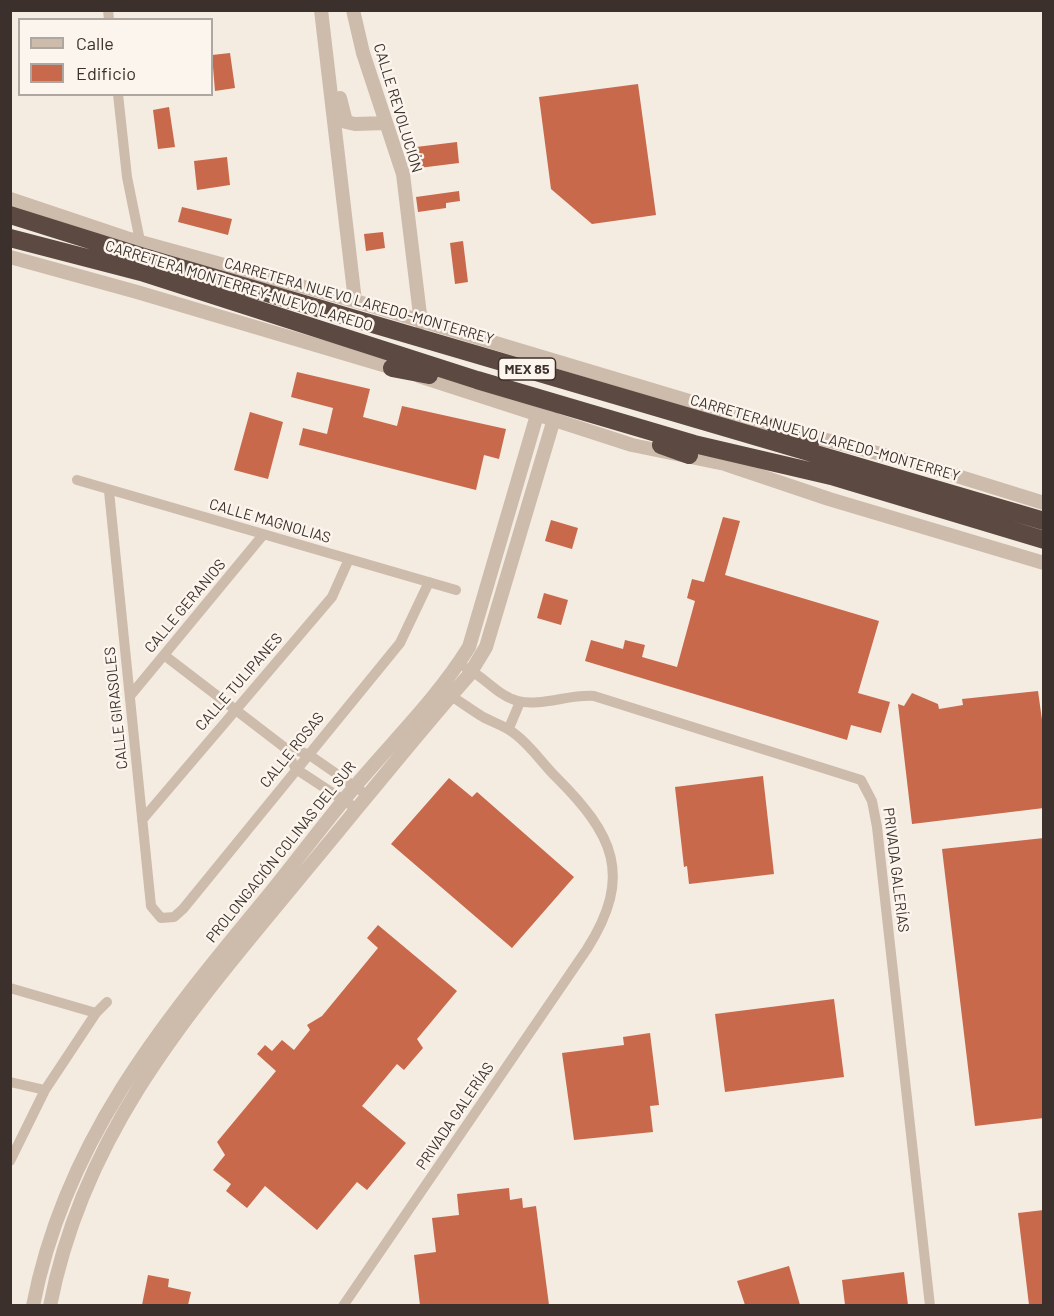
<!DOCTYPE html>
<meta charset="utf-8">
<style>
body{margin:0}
#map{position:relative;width:1054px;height:1316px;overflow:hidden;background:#f4ebe1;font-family:Barlow,sans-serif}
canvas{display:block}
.frame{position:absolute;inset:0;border:12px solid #3b302b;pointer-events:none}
.legend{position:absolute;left:18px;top:18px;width:195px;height:78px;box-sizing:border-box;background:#fbf5ee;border:2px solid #aea6a0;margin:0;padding:8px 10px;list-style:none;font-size:18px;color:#3b302b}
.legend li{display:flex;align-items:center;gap:12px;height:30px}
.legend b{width:30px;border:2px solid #aea6a0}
</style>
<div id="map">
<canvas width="1054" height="1316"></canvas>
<div class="frame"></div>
<ul class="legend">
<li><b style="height:8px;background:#cdbbac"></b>Calle</li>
<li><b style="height:16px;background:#c8694b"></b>Edificio</li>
</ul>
</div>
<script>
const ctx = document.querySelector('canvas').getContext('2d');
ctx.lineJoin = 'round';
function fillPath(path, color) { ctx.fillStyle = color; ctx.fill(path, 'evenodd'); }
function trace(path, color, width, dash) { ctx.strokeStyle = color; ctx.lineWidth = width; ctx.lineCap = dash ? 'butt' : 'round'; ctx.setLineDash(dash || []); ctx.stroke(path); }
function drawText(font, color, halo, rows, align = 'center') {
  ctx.font = font + ' Barlow,sans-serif'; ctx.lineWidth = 5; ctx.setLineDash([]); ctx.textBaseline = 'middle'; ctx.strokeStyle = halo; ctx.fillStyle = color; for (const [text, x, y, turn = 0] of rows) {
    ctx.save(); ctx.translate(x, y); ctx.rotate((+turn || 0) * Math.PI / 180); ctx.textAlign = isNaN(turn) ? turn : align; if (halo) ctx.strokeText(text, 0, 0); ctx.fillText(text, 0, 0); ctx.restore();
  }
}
fillPath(new Path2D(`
 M 230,53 L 235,88 L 215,91 L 212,55 Z
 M 638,84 L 656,215 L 592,224 L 551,189 L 539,97 Z
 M 169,107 L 175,147 L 158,149 L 153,110 Z
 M 457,142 L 459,163 L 419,168 L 416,147 Z
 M 227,157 L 230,185 L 197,190 L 194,161 Z
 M 459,191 L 460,201 L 446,203 L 446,208 L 418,212 L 416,197 Z
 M 182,207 L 232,219 L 228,235 L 178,222 Z
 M 383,232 L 385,248 L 366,251 L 364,234 Z
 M 463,241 L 468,282 L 455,284 L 450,243 Z
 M 297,372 L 370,389 L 363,417 L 397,426 L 402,406 L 506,429 L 499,459 L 484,455 L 476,490 L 299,445 L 303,428 L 327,434 L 333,408 L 291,397 Z
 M 250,412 L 283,422 L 268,479 L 234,470 Z
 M 723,517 L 740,521 L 725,575 L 879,621 L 858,693 L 890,702 L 881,733 L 851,725 L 847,740 L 585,661 L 591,640 L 623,649 L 625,640 L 645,645 L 642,657 L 677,667 L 695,601 L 687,598 L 692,579 L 704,582 Z
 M 551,520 L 578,528 L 572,549 L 545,541 Z
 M 544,593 L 568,600 L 561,625 L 537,618 Z
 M 1038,691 L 1044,734 L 1044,808 L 912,824 L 898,704 L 904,706 L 912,693 L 938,704 L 939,709 L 963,705 L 962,699 Z
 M 763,776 L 774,874 L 689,884 L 687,866 L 684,867 L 675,787 Z
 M 449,778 L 472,797 L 477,792 L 574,877 L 512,948 L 391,844 Z
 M 1044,838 L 1044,1118 L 975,1126 L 942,849 Z
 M 378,925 L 457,991 L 417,1039 L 423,1048 L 404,1070 L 397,1064 L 362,1106 L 406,1143 L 367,1190 L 357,1182 L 317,1230 L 265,1186 L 247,1208 L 226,1191 L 231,1184 L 213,1170 L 225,1155 L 217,1142 L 276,1071 L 257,1054 L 265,1045 L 272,1051 L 282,1040 L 294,1050 L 310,1030 L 307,1025 L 322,1016 L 378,948 L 367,938 Z
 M 834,999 L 844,1077 L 725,1092 L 715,1014 Z
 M 650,1033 L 659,1105 L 650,1106 L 653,1132 L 574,1140 L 562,1053 L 624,1045 L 623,1037 Z
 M 509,1188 L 510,1200 L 522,1198 L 523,1208 L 536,1206 L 549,1305 L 420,1305 L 414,1255 L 436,1252 L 432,1218 L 459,1215 L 457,1194 Z
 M 1044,1210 L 1044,1305 L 1029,1305 L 1018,1213 Z
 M 789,1266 L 800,1305 L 745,1305 L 737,1281 Z
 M 904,1272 L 908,1305 L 845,1305 L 842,1280 Z
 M 148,1275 L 169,1279 L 168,1287 L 191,1292 L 188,1305 L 142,1305 Z`), '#c8694b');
trace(new Path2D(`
 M 108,10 L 109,20
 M 118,94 L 127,177 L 140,241
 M 77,480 L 456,590
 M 109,491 L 151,906 L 161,918 L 174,917 L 183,909 L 400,643 L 429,582
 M 164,655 L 284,747 L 308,754 L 367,795
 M 466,668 C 485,677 498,696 518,701 C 539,707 570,694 594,696 L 861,780 L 872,801 L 877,827 L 930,1306
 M 130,696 L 263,535
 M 509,728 L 520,702
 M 284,747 L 296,769 L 357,809
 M 142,820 L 332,597 L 349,559
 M 10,988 L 96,1013
 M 10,1082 L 45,1090
 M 10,1161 L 45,1090 L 96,1013 L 107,1002
 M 343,1306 L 587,949 C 634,875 613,834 556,777 C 542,763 531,746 515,734 C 506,726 494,723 483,717 C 470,709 458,700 445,692`), '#cdbbac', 10);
trace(new Path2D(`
 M 321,10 L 355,301
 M 353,10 L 363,53 L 403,174 L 421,323
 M 340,98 L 346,122 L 355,124 L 386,123
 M 10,199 L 126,238 L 355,301 L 776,427 L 912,462 L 1044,503
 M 10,257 L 137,292 L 400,370
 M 419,376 L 632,445 L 725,464 L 829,499 L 1044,563
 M 33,1306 C 65,1140 163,1023 267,897 C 297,860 326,821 357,784 C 395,739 438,697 469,647 L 537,415
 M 50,1306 C 84,1131 189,1012 298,880 C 355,812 410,742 469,675 L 486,647 L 554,419`), '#cdbbac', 14);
trace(new Path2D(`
 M 10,215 L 144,257 L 1044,521
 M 10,238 L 141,272 L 477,380 L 694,444 L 831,476 L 1044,540
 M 392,368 L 429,375
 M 776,427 L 810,443
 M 661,445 L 689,455`), '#5c4a42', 18);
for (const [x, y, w] of [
 [527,369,57]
]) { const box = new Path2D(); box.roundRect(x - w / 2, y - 11, w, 22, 4.5); ctx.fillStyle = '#fbf5ee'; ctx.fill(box); trace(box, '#3b302b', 1.5); }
drawText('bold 14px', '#3b302b', null, [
 ["MEX 85",527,369]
]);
drawText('15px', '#3b302b', '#fbf5ee', [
 ["CALLE REVOLUCIÓN",398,108,73],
 ["CARRETERA MONTERREY-NUEVO LAREDO",239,286,17],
 ["CARRETERA NUEVO LAREDO-MONTERREY",359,301,16],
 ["CARRETERA NUEVO LAREDO-MONTERREY",825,438,16],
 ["CALLE MAGNOLIAS",270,521,16],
 ["CALLE GERANIOS",185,606,-50],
 ["CALLE TULIPANES",239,682,-49],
 ["CALLE GIRASOLES",116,708,-96],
 ["CALLE ROSAS",292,750,-51],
 ["PROLONGACIÓN COLINAS DEL SUR",281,852,-51],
 ["PRIVADA GALERÍAS",896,870,83],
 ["PRIVADA GALERÍAS",455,1116,-56]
]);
</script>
